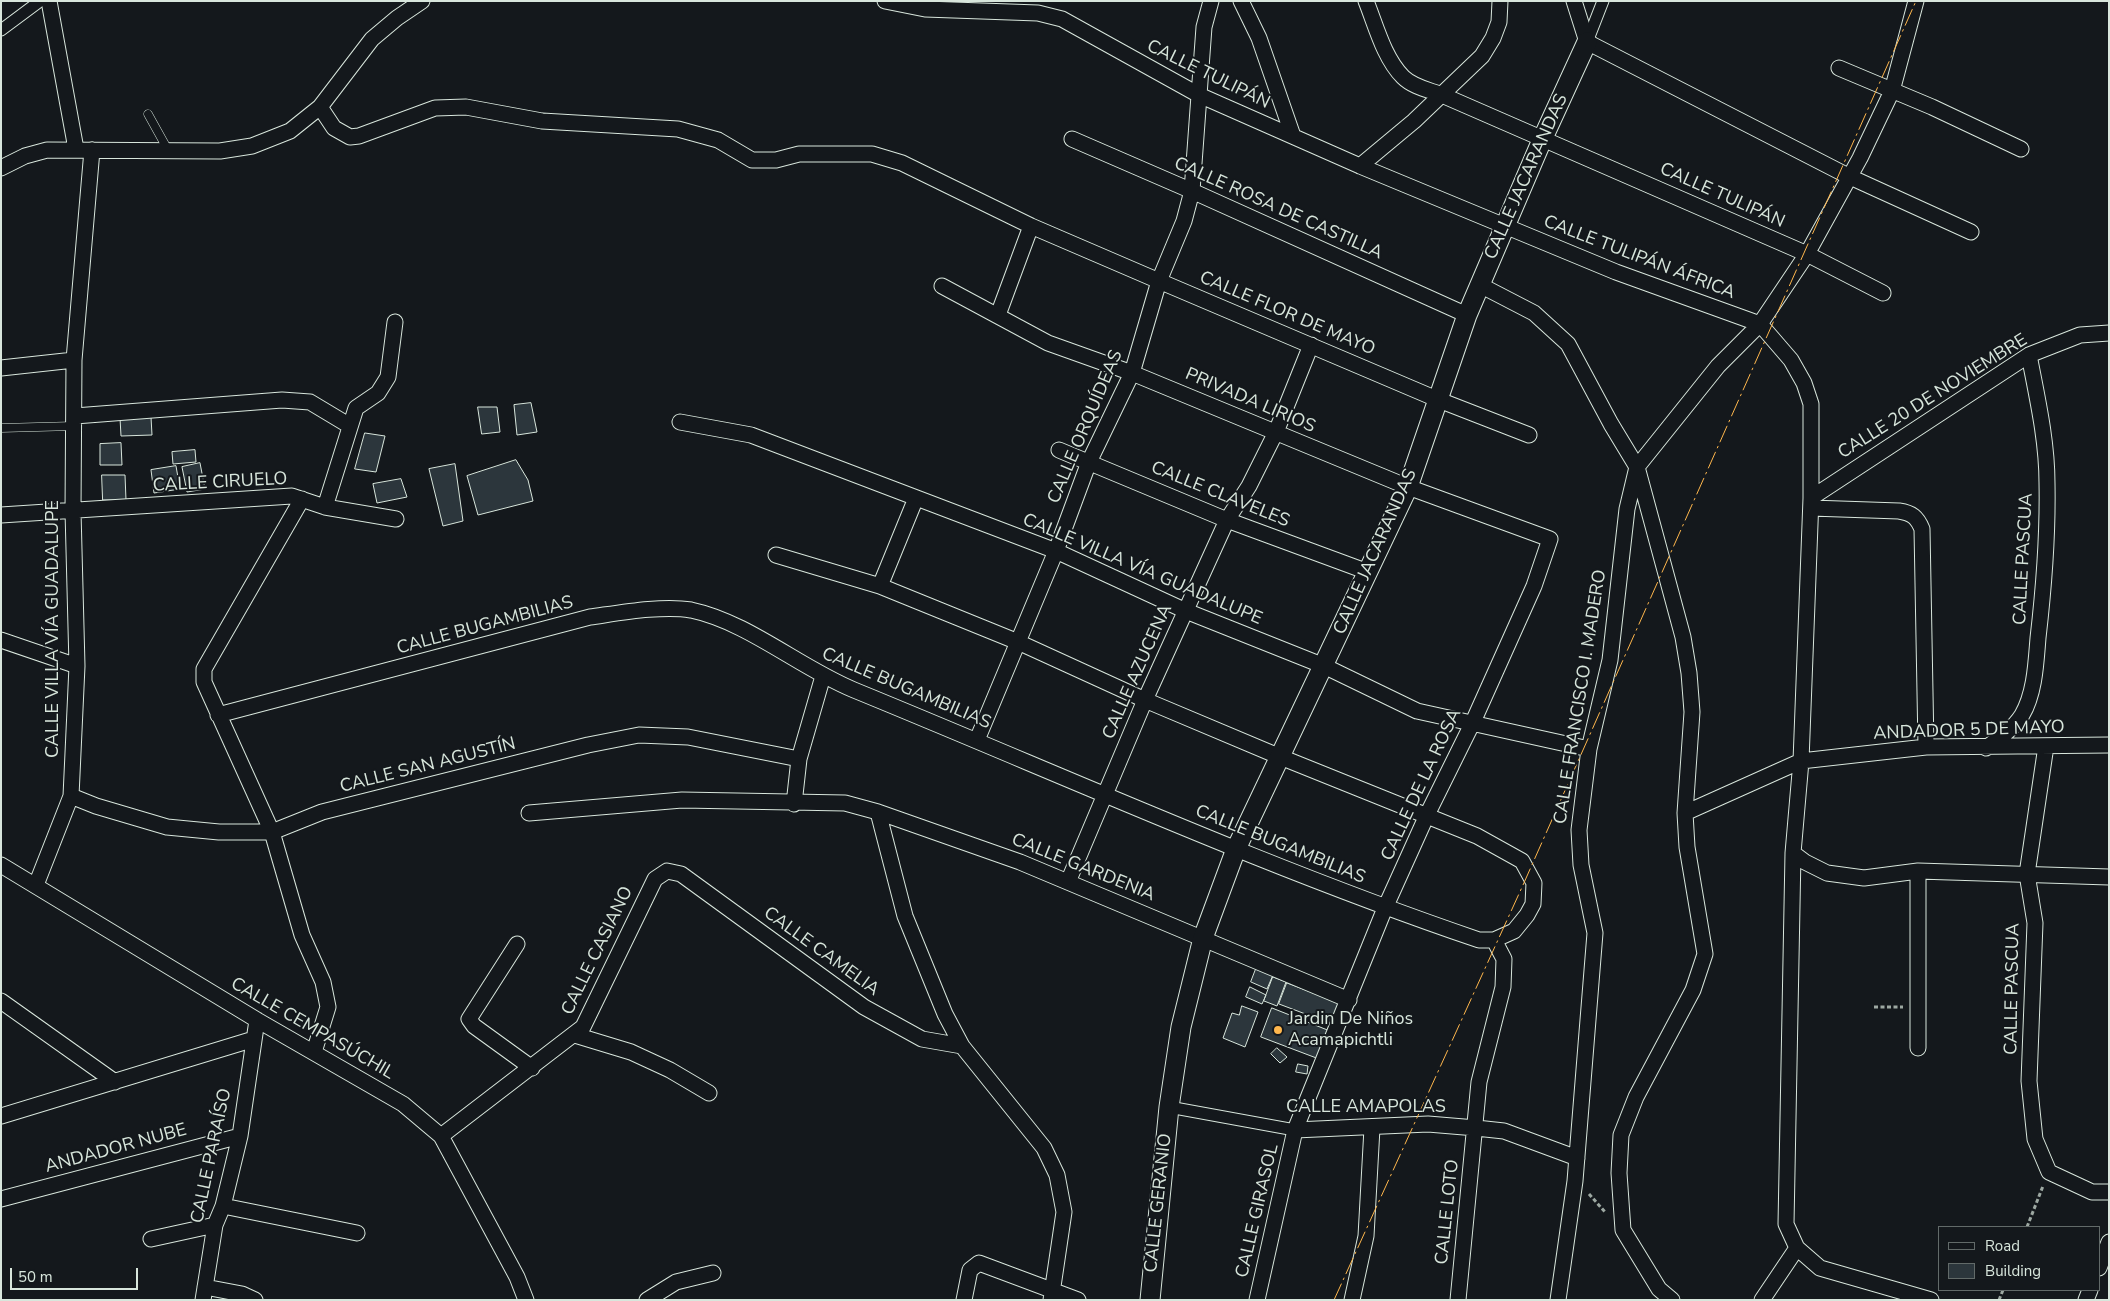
<!DOCTYPE html>
<meta charset="utf-8">
<style>
body{margin:0}
#map{position:relative;width:2110px;height:1301px;overflow:hidden;background:#14181c;font-family:"Nunito Sans",sans-serif}
canvas{display:block}
.frame{position:absolute;inset:0;border:2px solid #d8e6dc;pointer-events:none}
.legend{position:absolute;left:1938px;top:1226px;width:162px;height:65px;box-sizing:border-box;background:#14181c;border:1px solid #626a69;margin:0;padding:6px 9px;list-style:none;font-size:15px;color:#d8e6dc}
.legend li{display:flex;align-items:center;gap:10px;height:25px}
.legend b{width:25px;border:1px solid #626a69}
.scale{position:absolute;left:10px;top:1268px;width:128px;height:22px;box-sizing:border-box;border:2px solid #d8e6dc;border-top:0;padding-left:6px;font-size:15px;line-height:18px;white-space:nowrap;color:#d8e6dc;-webkit-text-stroke:4px #14181c;paint-order:stroke}
</style>
<div id="map">
<canvas width="2110" height="1301"></canvas>
<div class="frame"></div>
<ul class="legend">
<li><b style="height:6px;background:#14181c"></b>Road</li>
<li><b style="height:14px;background:#2c363c"></b>Building</li>
</ul>
<div class="scale">50 m</div>
</div>
<script>
const ctx = document.querySelector('canvas').getContext('2d');
ctx.lineJoin = 'round';
function fillPath(path, color) { ctx.fillStyle = color; ctx.fill(path, 'evenodd'); }
function trace(path, color, width, dash) { ctx.strokeStyle = color; ctx.lineWidth = width; ctx.lineCap = dash ? 'butt' : 'round'; ctx.setLineDash(dash || []); ctx.stroke(path); }
function drawText(font, color, halo, rows, align = 'center') {
  ctx.font = font + ' "Nunito Sans",sans-serif'; ctx.lineWidth = 4; ctx.setLineDash([]); ctx.textBaseline = 'middle'; ctx.strokeStyle = halo; ctx.fillStyle = color; for (const [text, x, y, turn = 0] of rows) {
    ctx.save(); ctx.translate(x, y); ctx.rotate((+turn || 0) * Math.PI / 180); ctx.textAlign = isNaN(turn) ? turn : align; if (halo) ctx.strokeText(text, 0, 0); ctx.fillText(text, 0, 0); ctx.restore();
  }
}
const building = new Path2D(`
 M 531,403 L 537,432 L 517,435 L 514,405 Z
 M 478,407 L 497,407 L 500,432 L 482,434 Z
 M 151,417 L 152,435 L 121,436 L 120,418 Z
 M 365,433 L 385,436 L 376,472 L 355,469 Z
 M 121,443 L 122,465 L 100,465 L 100,444 Z
 M 195,450 L 196,462 L 173,464 L 172,452 Z
 M 516,460 L 528,480 L 533,501 L 478,515 L 467,476 Z
 M 200,463 L 205,489 L 187,492 L 182,467 Z
 M 455,464 L 463,521 L 443,526 L 429,469 Z
 M 176,466 L 180,489 L 154,493 L 151,470 Z
 M 102,475 L 125,475 L 126,500 L 103,500 Z
 M 401,479 L 407,497 L 377,503 L 373,484 Z
 M 1256,969 L 1273,975 L 1267,989 L 1251,982 Z
 M 1273,977 L 1286,982 L 1277,1006 L 1264,1001 Z
 M 1287,983 L 1340,1003 L 1332,1024 L 1279,1004 Z
 M 1250,987 L 1266,995 L 1262,1004 L 1246,997 Z
 M 1242,1006 L 1258,1012 L 1245,1047 L 1223,1038 L 1232,1013 L 1239,1015 Z
 M 1272,1008 L 1330,1031 L 1319,1059 L 1261,1037 Z
 M 1277,1048 L 1287,1057 L 1280,1063 L 1271,1054 Z
 M 1298,1064 L 1308,1066 L 1307,1074 L 1296,1072 Z`);
fillPath(building, '#2c363c');
trace(building, '#d8e6dc', 1);
const service = new Path2D(`
 M 148,114 L 168,150
 M 1,428 L 74,426`);
const pedestrian = new Path2D(`
 M 1,30 L 40,1
 M 1587,42 L 1603,1
 M 1169,1107 L 1295,1130`);
const minor = new Path2D(`
 M 49,1 L 76,149
 M 885,1 L 925,9 L 1038,13 L 1062,19 L 1199,95 L 1360,166 L 1616,272 L 1760,324 L 1791,360 L 1804,383 L 1811,404 L 1811,498 L 1801,761 L 1793,853 L 1786,1224 L 1797,1248 L 1820,1268 L 1931,1300
 M 1241,1 L 1259,38 L 1293,136
 M 1366,1 C 1376,26 1384,58 1403,77 C 1413,87 1429,90 1442,95 L 1807,254 L 1883,293
 M 1574,1 L 1587,42 L 1848,176 L 1971,232
 M 1839,68 L 1932,107 L 2021,149
 M 320,107 L 334,128 L 350,137 L 359,136 L 435,108 L 466,107 L 542,121 L 678,129 L 718,140 L 752,160 L 776,160 L 799,154 L 872,154 L 902,163 L 1031,226 L 1159,281 L 1439,400 L 1529,435
 M 1072,139 L 1192,191 L 1467,315
 M 1360,166 L 1414,121 L 1482,56 L 1493,38 L 1499,22 L 1500,1
 M 1,168 L 25,156 L 47,150 L 220,151 L 252,146 L 290,131 L 320,107 L 372,39 L 397,18 L 422,1
 M 1480,285 L 1534,313 L 1568,344 L 1611,424 L 1637,467 L 1683,637 L 1689,673 L 1692,712 L 1685,813 L 1687,847 L 1705,954 L 1693,990 L 1636,1097 L 1621,1135 L 1619,1173 L 1623,1230 L 1659,1289 L 1672,1300
 M 942,286 L 1048,343 L 1132,373 L 1408,487 L 1550,539 L 1534,586 L 1473,722 L 1427,815 L 1385,908 L 1295,1130 L 1257,1300
 M 998,315 L 1031,226
 M 1,368 L 74,360
 M 75,416 L 282,400 L 310,402 L 350,426
 M 680,422 L 751,435 L 1056,551 L 1186,611 L 1324,666 L 1417,711 L 1589,749
 M 1059,450 L 1227,520 L 1368,572
 M 1811,498 L 2029,355 L 2080,335 L 2109,333
 M 302,499 L 204,669 L 204,682 L 272,832 L 302,935 L 323,982 L 328,1007 L 314,1052
 M 325,507 L 356,408 L 378,393 L 388,377 L 395,322
 M 1811,508 L 1899,511 C 1912,513 1917,517 1922,529 L 1926,747
 M 1,515 L 292,496 L 325,507 L 396,519
 M 880,586 L 916,498
 M 1,640 L 77,666
 M 218,715 L 590,617 C 619,613 662,605 691,610 C 748,622 800,668 854,690 C 1062,775 1267,868 1479,940 L 1494,940 L 1514,931 L 1527,915 L 1533,904 L 1534,883 L 1522,861 L 1477,836 L 1278,756 L 1145,700 L 1018,642 L 880,586 L 776,555
 M 977,740 L 1056,551 L 1089,462 L 1132,373 L 1159,281 L 1184,221 L 1192,191 L 1204,27 L 1211,1
 M 2046,746 L 2027,874 L 2035,923 L 2029,1081 L 2035,1139 L 2049,1172 L 2092,1192 L 2109,1192
 M 1986,748 C 2000,738 2013,729 2022,715 C 2035,693 2036,662 2038,638 C 2044,586 2048,534 2047,483 C 2047,440 2037,397 2029,355
 M 71,796 L 96,806 L 167,827 L 219,832 L 272,832 L 322,812 L 588,745 L 639,735 L 688,737 L 799,759
 M 794,804 L 799,759 L 823,676
 M 878,812 L 905,916 L 945,1014 L 962,1046 L 1044,1148 L 1057,1175 L 1064,1212 L 1051,1300
 M 529,813 L 682,800 L 845,803 L 878,812 L 1020,862 L 1349,1000
 M 1685,813 L 1801,761 L 1926,747 L 2109,745
 M 1793,853 L 1805,862 L 1827,873 L 1864,878 L 1918,871 L 2109,877
 M 1,865 L 257,1020 L 403,1104 L 441,1136 L 517,1277 L 526,1300
 M 1068,882 L 1145,700 L 1227,520 L 1249,486 L 1276,432 L 1311,345
 M 36,885 L 71,796 L 77,666 L 73,511 L 74,360 L 92,150
 M 517,944 L 469,1019 L 474,1026 L 532,1068
 M 1,1001 L 115,1082
 M 575,1035 L 631,1052 L 670,1070 L 709,1093
 M 1918,1048 L 1918,871
 M 1,1116 L 254,1039
 M 1295,1130 L 1428,1124 L 1476,1128 L 1504,1131 L 1577,1158
 M 441,1136 L 583,1027 L 655,879 L 667,871 L 681,874 L 864,1007 L 922,1039 L 962,1046
 M 1,1199 L 240,1136
 M 223,1206 L 357,1233
 M 151,1239 L 215,1225
 M 2099,1268 L 2109,1242
 M 205,1287 L 242,1294 L 255,1300
 M 203,1300 L 215,1225 L 223,1206 L 240,1136 L 257,1020
 M 647,1300 L 676,1282 L 713,1273
 M 964,1300 L 970,1270 L 979,1263 L 1078,1300
 M 1352,1300 L 1366,1236 L 1372,1128
 M 1458,1300 L 1479,1082 L 1503,987 L 1504,959 L 1494,940
 M 1558,1300 L 1575,1181 L 1595,933 L 1581,865 L 1579,830 L 1589,749 L 1610,660 L 1627,509 L 1637,467 L 1718,366 L 1760,324 L 1807,254 L 1860,158 L 1892,91 L 1916,1
 M 1762,1300 L 1797,1248
 M 2086,1300 L 2090,1290`);
const tertiary = new Path2D(`
 M 1150,1300 L 1169,1107 L 1181,1027 L 1203,938 L 1236,849 L 1408,487 L 1467,315 L 1542,140 L 1587,42`);
trace(service, '#d8e6dc', 9);
trace(pedestrian, '#d8e6dc', 13);
trace(minor, '#d8e6dc', 17);
trace(tertiary, '#d8e6dc', 21);
trace(new Path2D(`
 M 1874,1007 L 1903,1007
 M 1589,1194 L 1605,1212
 M 2027,1227 L 2043,1186
 M 1999,1300 L 2003,1290`), '#9da8a2', 3, [4, 2.5]);
trace(service, '#14181c', 8);
trace(pedestrian, '#14181c', 11);
trace(minor, '#14181c', 15);
trace(tertiary, '#14181c', 19);
trace(new Path2D(`
 M 1334,1300 L 1523,885 L 1916,1`), '#ffb74d', 1, [18, 4, 2.5, 4]);
for (const [x, y, r, color] of [
 [1278,1030,5,"#ffb74d"]
]) { const dot = new Path2D(); dot.arc(x, y, r, 0, 2 * Math.PI); ctx.fillStyle = color; ctx.fill(dot); trace(dot, '#14181c', 2); }
drawText('18px', '#d8e6dc', '#14181c', [
 ["CALLE TULIPÁN",1208,75,26],
 ["CALLE JACARANDAS",1527,177,-66],
 ["CALLE TULIPÁN",1722,196,24],
 ["CALLE ROSA DE CASTILLA",1278,209,24],
 ["CALLE TULIPÁN ÁFRICA",1639,258,21],
 ["CALLE FLOR DE MAYO",1287,314,23],
 ["CALLE 20 DE NOVIEMBRE",1933,397,-32],
 ["PRIVADA LIRIOS",1250,401,23],
 ["CALLE ORQUÍDEAS",1086,427,-67],
 ["CALLE CIRUELO",220,483,-3],
 ["CALLE CLAVELES",1220,495,22],
 ["CALLE JACARANDAS",1376,552,-66],
 ["CALLE PASCUA",2024,559,-87],
 ["CALLE VILLA VÍA GUADALUPE",1142,570,23],
 ["CALLE BUGAMBILIAS",485,626,-15],
 ["CALLE VILLA VÍA GUADALUPE",54,629,-90],
 ["CALLE AZUCENA",1138,672,-66],
 ["CALLE BUGAMBILIAS",906,689,23],
 ["CALLE FRANCISCO I. MADERO",1581,697,-81],
 ["ANDADOR 5 DE MAYO",1969,731,-2],
 ["CALLE SAN AGUSTÍN",428,766,-14],
 ["CALLE DE LA ROSA",1422,785,-65],
 ["CALLE BUGAMBILIAS",1280,845,22],
 ["CALLE GARDENIA",1083,868,22],
 ["CALLE CASIANO",598,951,-64],
 ["CALLE CAMELIA",821,952,36],
 ["CALLE PASCUA",2013,989,-89],
 ["CALLE CEMPASÚCHIL",312,1029,30],
 ["CALLE AMAPOLAS",1366,1108],
 ["ANDADOR NUBE",116,1149,-15],
 ["CALLE PARAÍSO",212,1156,-78],
 ["CALLE GERANIO",1159,1203,-84],
 ["CALLE GIRASOL",1258,1211,-77],
 ["CALLE LOTO",1448,1212,-84]
]);
drawText('18px', '#d8e6dc', '#14181c', [
 ["Jardin De Niños",1288,1020],
 ["Acamapichtli",1288,1041]
], 'left');
</script>
